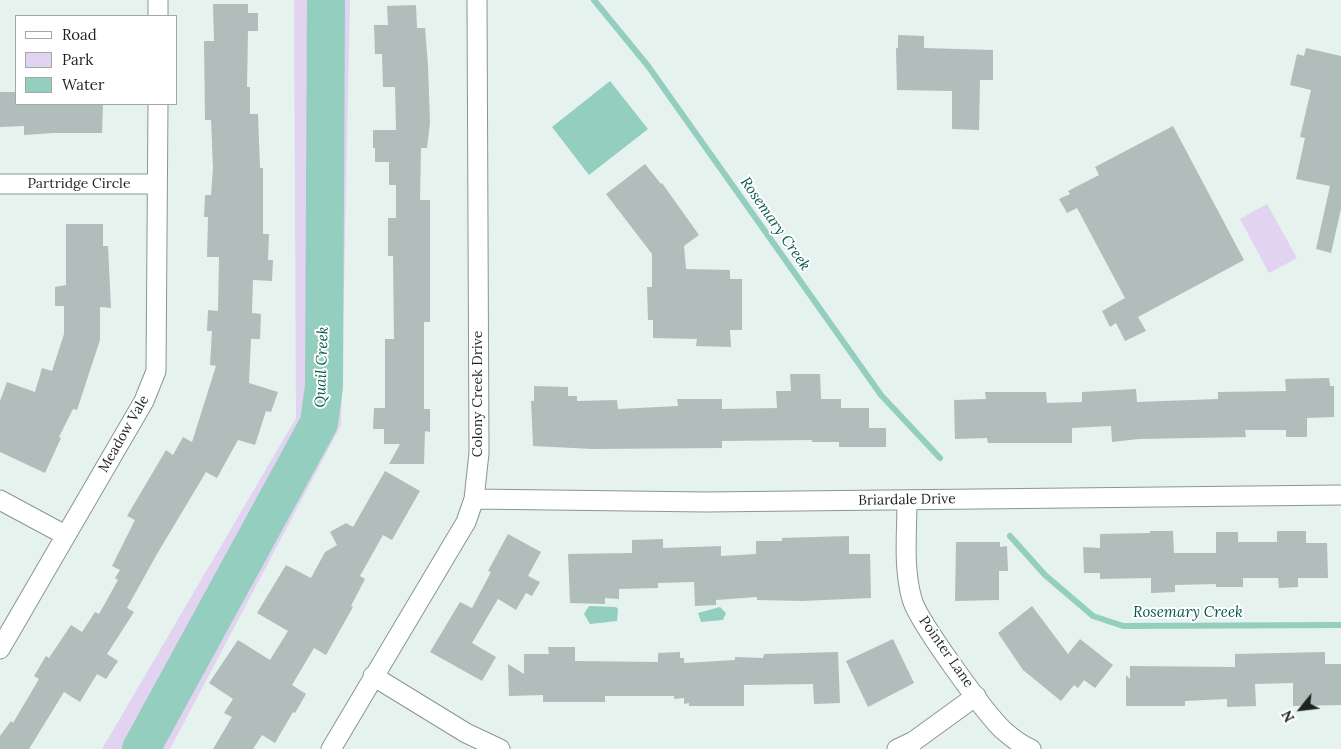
<!DOCTYPE html>
<style>
body{margin:0}
#map{position:relative;width:1341px;height:749px;overflow:hidden;background:#e5f2ee;font-family:Lora,serif}
canvas{display:block}
.legend{position:absolute;left:15px;top:15px;width:162px;height:90px;box-sizing:border-box;background:#fff;border:1px solid #a5a7a6;margin:0;padding:6px 9px;list-style:none;font-size:15px;color:#1e2221}
.legend li{display:flex;align-items:center;gap:10px;height:25px}
.legend b{width:25px;border:1px solid #a5a7a6}
.north{position:absolute;left:1276px;top:684px;width:50px;height:50px;-webkit-text-stroke:4px #fff;paint-order:stroke;rotate:241deg;font-size:14px;font-weight:700;line-height:20px;text-align:center;color:#1e2221}
.north::after{content:'';display:block;margin:auto;width:18px;height:22px;background:#1e2221;clip-path:polygon(50% 0,100% 100%,50% 72%,0 100%)}
</style>
<div id="map">
<canvas width="1341" height="749"></canvas>
<ul class="legend">
<li><b style="height:6px;background:#fff"></b>Road</li>
<li><b style="height:14px;background:#e2d3f1"></b>Park</li>
<li><b style="height:14px;background:#93cebe"></b>Water</li>
</ul>
<div class="north">N</div>
</div>
<script>
const ctx = document.querySelector('canvas').getContext('2d');
ctx.lineJoin = 'round';
function fillPath(path, color) { ctx.fillStyle = color; ctx.fill(path, 'evenodd'); }
function trace(path, color, width, dash) { ctx.strokeStyle = color; ctx.lineWidth = width; ctx.lineCap = dash ? 'butt' : 'round'; ctx.setLineDash(dash || []); ctx.stroke(path); }
function drawText(font, color, halo, rows, align = 'center') {
  ctx.font = font + ' Lora,serif'; ctx.lineWidth = 4; ctx.setLineDash([]); ctx.textBaseline = 'middle'; ctx.strokeStyle = halo; ctx.fillStyle = color; for (const [text, x, y, turn = 0] of rows) {
    ctx.save(); ctx.translate(x, y); ctx.rotate((+turn || 0) * Math.PI / 180); ctx.textAlign = isNaN(turn) ? turn : align; if (halo) ctx.strokeText(text, 0, 0); ctx.fillText(text, 0, 0); ctx.restore();
  }
}
fillPath(new Path2D(`
 M 294,0 L 350,0 L 341,425 L 170,749 L 102,749 L 296,418 Z
 M 1267,204 L 1297,258 L 1269,273 L 1240,219 Z`), '#e2d3f1');
fillPath(new Path2D(`
 M 610,81 L 648,129 L 589,175 L 552,127 Z
 M 589,606 L 616,607 L 618,609 L 617,621 L 590,624 L 584,614 Z
 M 720,607 L 726,613 L 723,620 L 701,622 L 698,613 Z`), '#93cebe');
trace(new Path2D(`
 M 594,0 L 648,66 L 881,395 L 940,458
 M 1010,536 L 1045,575 L 1093,616 L 1123,626 L 1341,625`), '#93cebe', 6);
trace(new Path2D(`
 M 141,749 L 319,423 L 324,386 L 326,0`), '#93cebe', 38);
fillPath(new Path2D(`
 M 213,4 L 248,4 L 248,13 L 258,13 L 258,31 L 248,31 L 247,87 L 250,87 L 250,114 L 258,114 L 260,168 L 263,168 L 263,234 L 269,234 L 268,260 L 273,260 L 272,281 L 253,280 L 252,313 L 261,314 L 260,339 L 251,339 L 249,383 L 278,392 L 271,412 L 266,411 L 255,445 L 238,440 L 217,478 L 206,472 L 157,554 L 127,608 L 134,612 L 107,654 L 118,661 L 106,679 L 97,674 L 80,702 L 64,692 L 29,749 L 0,749 L 0,736 L 11,721 L 13,723 L 39,679 L 34,676 L 46,656 L 49,658 L 71,625 L 82,632 L 95,612 L 99,614 L 118,580 L 115,578 L 120,570 L 112,566 L 135,520 L 127,516 L 166,450 L 173,455 L 183,437 L 192,442 L 216,366 L 210,365 L 212,331 L 207,331 L 208,310 L 218,311 L 219,257 L 207,257 L 208,217 L 204,217 L 205,195 L 211,195 L 213,168 L 211,120 L 205,120 L 204,41 L 214,41 Z
 M 416,5 L 417,28 L 425,28 L 428,65 L 430,123 L 427,148 L 421,148 L 420,200 L 430,200 L 430,322 L 424,322 L 424,409 L 430,409 L 430,432 L 425,431 L 424,464 L 389,464 L 400,444 L 384,444 L 384,429 L 373,429 L 374,408 L 385,408 L 385,339 L 394,339 L 393,256 L 388,256 L 388,218 L 396,218 L 396,185 L 389,185 L 389,162 L 375,162 L 375,148 L 373,148 L 373,130 L 396,130 L 395,87 L 383,87 L 382,54 L 375,54 L 374,25 L 388,25 L 387,6 Z
 M 898,35 L 924,36 L 924,48 L 993,50 L 993,80 L 980,80 L 979,130 L 952,129 L 952,91 L 897,90 L 896,48 L 898,48 Z
 M 1306,48 L 1341,56 L 1341,209 L 1331,253 L 1316,249 L 1330,186 L 1296,179 L 1305,138 L 1300,137 L 1311,90 L 1290,85 L 1297,54 L 1304,56 Z
 M 0,92 L 16,92 L 16,104 L 103,104 L 102,133 L 53,133 L 24,135 L 24,126 L 0,127 Z
 M 1173,126 L 1244,260 L 1138,317 L 1146,331 L 1125,341 L 1116,323 L 1110,327 L 1102,311 L 1125,298 L 1077,208 L 1067,213 L 1059,199 L 1070,194 L 1068,191 L 1099,175 L 1095,167 Z
 M 645,164 L 661,184 L 662,183 L 699,235 L 684,246 L 686,269 L 730,270 L 730,279 L 742,279 L 742,330 L 730,330 L 731,347 L 696,346 L 697,339 L 653,338 L 653,320 L 648,320 L 647,287 L 652,287 L 652,254 L 606,194 Z
 M 66,224 L 103,224 L 103,246 L 108,246 L 111,308 L 100,307 L 100,340 L 77,410 L 73,409 L 59,437 L 61,438 L 45,473 L 0,452 L 0,401 L 7,382 L 35,392 L 42,368 L 52,371 L 64,334 L 64,306 L 55,306 L 55,287 L 66,285 Z
 M 790,374 L 820,374 L 821,399 L 841,399 L 841,408 L 869,408 L 869,428 L 886,428 L 886,447 L 839,447 L 839,442 L 812,442 L 812,440 L 722,441 L 722,448 L 593,449 L 533,446 L 531,401 L 534,401 L 534,386 L 568,387 L 568,396 L 577,396 L 577,401 L 617,400 L 618,409 L 678,406 L 677,399 L 722,399 L 722,409 L 777,408 L 776,391 L 791,391 Z
 M 1329,378 L 1330,386 L 1334,386 L 1334,417 L 1307,418 L 1307,437 L 1286,437 L 1286,430 L 1245,430 L 1246,437 L 1139,439 L 1112,442 L 1111,426 L 1072,428 L 1072,443 L 988,443 L 987,438 L 955,439 L 954,400 L 986,399 L 985,392 L 1046,392 L 1047,403 L 1082,402 L 1082,392 L 1136,389 L 1137,402 L 1218,399 L 1218,392 L 1286,391 L 1285,379 Z
 M 385,471 L 420,491 L 392,540 L 383,535 L 360,576 L 365,579 L 351,606 L 353,607 L 326,655 L 314,648 L 292,685 L 306,694 L 295,713 L 293,712 L 275,743 L 262,735 L 253,749 L 213,749 L 232,717 L 224,713 L 233,699 L 209,683 L 238,640 L 270,660 L 288,631 L 257,613 L 286,565 L 311,578 L 325,552 L 337,545 L 330,532 L 346,523 L 353,527 Z
 M 1150,531 L 1173,531 L 1174,553 L 1216,553 L 1216,532 L 1238,532 L 1238,542 L 1277,542 L 1277,531 L 1306,531 L 1306,543 L 1327,543 L 1328,578 L 1298,578 L 1298,587 L 1279,588 L 1278,578 L 1243,578 L 1243,587 L 1216,587 L 1216,584 L 1175,585 L 1175,592 L 1151,593 L 1151,578 L 1100,579 L 1100,573 L 1084,573 L 1083,547 L 1100,548 L 1100,534 L 1150,533 Z
 M 508,534 L 541,552 L 528,576 L 540,582 L 532,596 L 526,593 L 516,610 L 498,599 L 472,643 L 496,657 L 482,681 L 430,652 L 460,602 L 472,608 L 491,572 L 488,571 Z
 M 849,536 L 849,554 L 870,554 L 871,598 L 802,601 L 757,600 L 757,597 L 716,600 L 716,605 L 695,606 L 694,582 L 658,583 L 658,588 L 619,589 L 619,599 L 605,598 L 605,604 L 570,603 L 568,554 L 632,553 L 632,540 L 663,539 L 663,548 L 721,546 L 721,556 L 756,554 L 756,541 L 782,541 L 782,538 Z
 M 956,542 L 1000,542 L 1000,547 L 1007,546 L 1008,571 L 999,571 L 999,600 L 955,601 Z
 M 1032,606 L 1068,654 L 1080,639 L 1113,665 L 1095,688 L 1084,680 L 1078,688 L 1074,685 L 1061,701 L 1023,670 L 998,633 Z
 M 893,639 L 914,683 L 868,707 L 846,661 Z
 M 548,647 L 575,647 L 575,661 L 658,662 L 658,653 L 680,652 L 680,658 L 684,658 L 684,663 L 735,660 L 735,657 L 763,658 L 764,654 L 838,652 L 840,703 L 814,704 L 813,684 L 744,685 L 744,706 L 689,706 L 689,703 L 684,704 L 684,698 L 674,699 L 674,696 L 605,696 L 605,702 L 543,702 L 543,695 L 509,696 L 508,664 L 524,674 L 524,654 L 549,654 Z
 M 1325,652 L 1325,664 L 1341,664 L 1341,705 L 1293,706 L 1293,683 L 1255,684 L 1256,706 L 1227,707 L 1227,699 L 1185,701 L 1185,706 L 1126,706 L 1126,675 L 1130,679 L 1130,666 L 1235,667 L 1235,654 Z`), '#b1bdba');
const minor = new Path2D(`
 M 158,16 L 158,0
 M 0,184 L 157,184
 M 474,499 L 706,502 L 1341,495
 M 0,500 L 65,535
 M 907,501 C 907,533 903,568 912,599 C 917,620 986,714 1003,730 C 1012,738 1021,745 1031,749
 M 0,649 L 144,401 L 156,371 L 158,104
 M 373,676 L 466,733 L 500,749
 M 331,749 L 466,522 L 474,499 L 479,453 L 477,0
 M 897,749 L 914,741 L 976,696`);
trace(minor, '#8a9693', 21);
trace(minor, '#fff', 19);
drawText('14px', '#1e2221', '#fff', [
 ["Partridge Circle",79,184],
 ["Colony Creek Drive",478,394,-90],
 ["Meadow Vale",124,434,-60],
 ["Briardale Drive",907,500,-1],
 ["Pointer Lane",946,652,55]
]);
drawText('italic 15px', '#07594a', '#fff', [
 ["Rosemary Creek",775,224,55],
 ["Quail Creek",322,367,-88],
 ["Rosemary Creek",1188,613]
]);
</script>
